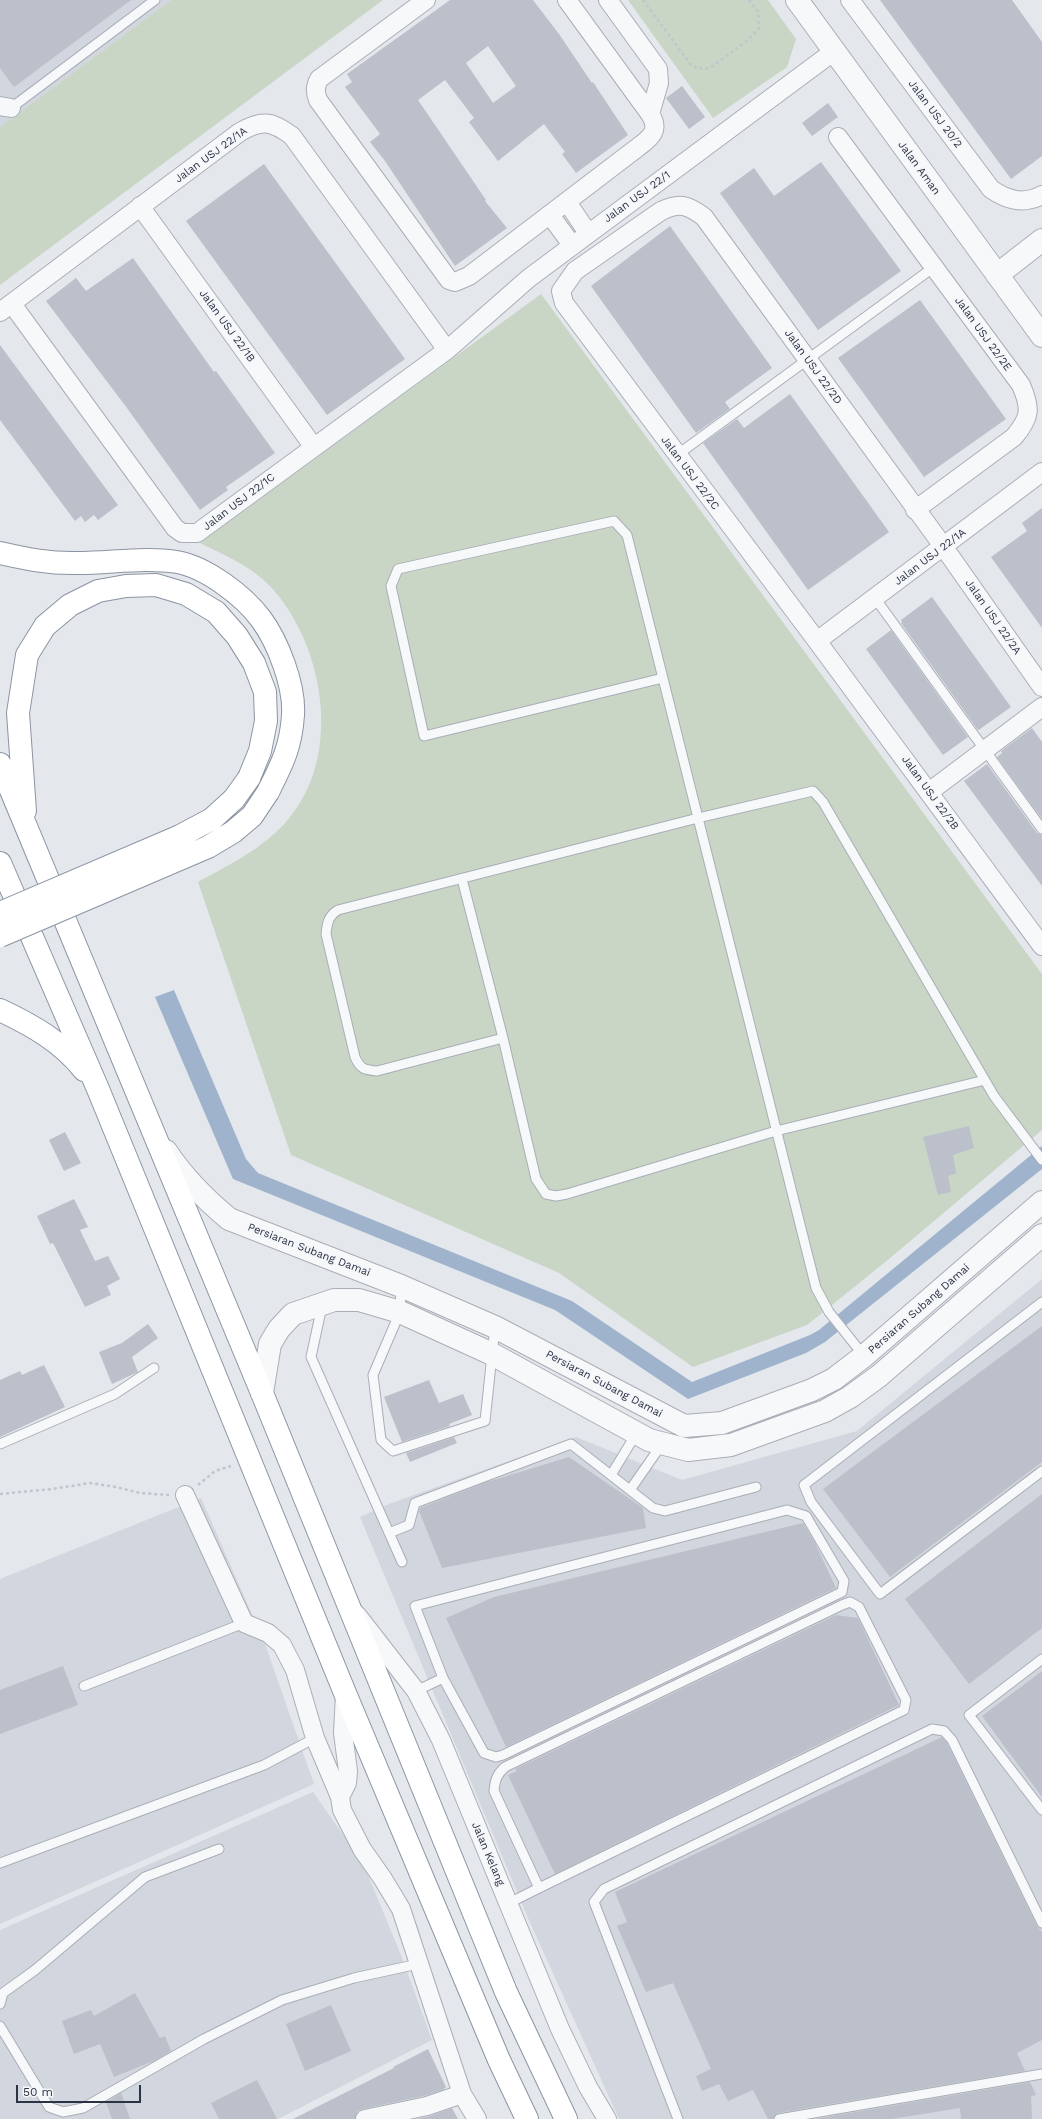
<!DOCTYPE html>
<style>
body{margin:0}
#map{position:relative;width:1042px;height:2119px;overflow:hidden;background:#e4e7ec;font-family:"Work Sans",sans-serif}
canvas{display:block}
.scale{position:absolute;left:16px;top:2085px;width:125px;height:18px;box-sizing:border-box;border:2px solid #2b3445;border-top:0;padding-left:5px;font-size:12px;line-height:14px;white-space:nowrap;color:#2b3445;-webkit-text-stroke:3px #f4f6f9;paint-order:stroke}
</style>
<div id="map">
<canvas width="1042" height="2119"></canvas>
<div class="scale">50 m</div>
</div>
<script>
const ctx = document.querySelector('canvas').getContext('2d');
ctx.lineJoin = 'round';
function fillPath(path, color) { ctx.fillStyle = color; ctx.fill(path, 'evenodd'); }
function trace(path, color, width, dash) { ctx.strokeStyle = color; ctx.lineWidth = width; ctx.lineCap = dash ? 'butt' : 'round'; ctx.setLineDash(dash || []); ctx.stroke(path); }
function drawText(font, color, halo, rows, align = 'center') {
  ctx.font = font + ' "Work Sans",sans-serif'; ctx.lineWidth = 3.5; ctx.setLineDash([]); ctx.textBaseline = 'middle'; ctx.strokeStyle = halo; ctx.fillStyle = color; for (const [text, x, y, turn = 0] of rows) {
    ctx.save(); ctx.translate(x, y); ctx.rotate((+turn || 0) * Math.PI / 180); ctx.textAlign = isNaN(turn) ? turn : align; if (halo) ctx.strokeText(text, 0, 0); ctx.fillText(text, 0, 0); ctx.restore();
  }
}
fillPath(new Path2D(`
 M 0,0 L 171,0 L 0,127 Z
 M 1042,1279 L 1042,2119 L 619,2119 L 528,1918 L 360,1517 L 389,1504 L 576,1437 L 682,1480 L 857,1431 Z
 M 201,1498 L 265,1644 L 314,1784 L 0,1924 L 0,1579 Z
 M 313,1792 L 363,1863 L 401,1955 L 432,2040 L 278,2119 L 0,2119 L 0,1930 Z`), '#d2d6de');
fillPath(new Path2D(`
 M 171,0 L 383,0 L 0,285 L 0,127 Z
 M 628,0 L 768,0 L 796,39 L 787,67 L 713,118 Z
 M 541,294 L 1042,974 L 1042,1130 L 889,1259 L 807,1325 L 693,1367 L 559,1273 L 291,1155 L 198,882 C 232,863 269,846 293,813 C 342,749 323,643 270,586 C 251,566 224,555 200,543 Z`), '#c9d6c5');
fillPath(new Path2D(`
 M 174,990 L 246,1159 L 258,1173 L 572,1301 L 692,1382 L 810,1335 L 819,1330 L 1042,1146 L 1042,1169 L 825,1342 L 806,1353 L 688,1399 L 555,1310 L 233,1179 L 155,997 Z`), '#9fb4cc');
fillPath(new Path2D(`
 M 0,0 L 131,0 L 14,87 L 0,68 Z
 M 450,0 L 533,0 L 559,34 L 592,83 L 593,82 L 628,135 L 576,173 L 562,154 L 565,152 L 544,124 L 498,161 L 469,122 L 474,118 L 445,80 L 418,100 L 486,200 L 485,201 L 507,228 L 455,266 L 385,161 L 370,142 L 380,134 L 345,87 L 352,82 L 347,74 ZM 488,46 L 516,86 L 493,103 L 466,63 Z
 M 880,0 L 1012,0 L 1042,42 L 1042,156 L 1011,179 Z
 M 682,86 L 705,117 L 689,129 L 666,98 Z
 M 828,103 L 838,117 L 812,136 L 802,123 Z
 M 821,162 L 901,271 L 818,330 L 720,193 L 754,168 L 774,196 Z
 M 264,164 L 405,359 L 327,415 L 186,221 Z
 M 670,226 L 772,368 L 725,402 L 730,409 L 696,433 L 591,286 Z
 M 133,258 L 214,372 L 216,371 L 275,453 L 226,487 L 228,490 L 200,510 L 127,408 L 46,301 L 76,278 L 86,291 Z
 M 920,300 L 1006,419 L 924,477 L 838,358 Z
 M 0,345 L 118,505 L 98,520 L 94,515 L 85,522 L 81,516 L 75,521 L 0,420 Z
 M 790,394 L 889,532 L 808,590 L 703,443 L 737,419 L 744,428 Z
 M 1042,508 L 1042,628 L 991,557 L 1027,531 L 1022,523 Z
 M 932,597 L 1011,707 L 980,729 L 978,730 L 901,623 L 902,622 L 901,620 Z
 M 891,630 L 968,737 L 943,755 L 866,649 Z
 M 1032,728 L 1042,742 L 1042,819 L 997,757 L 1002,753 L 1001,751 Z
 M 987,764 L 1037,833 L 1042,835 L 1042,886 L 964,781 Z
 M 969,1126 L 974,1148 L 953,1155 L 956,1173 L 948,1176 L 951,1192 L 938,1195 L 923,1137 Z
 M 65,1132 L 81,1163 L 64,1171 L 49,1140 Z
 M 74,1199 L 88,1227 L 80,1230 L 95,1261 L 108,1256 L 120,1279 L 107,1286 L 111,1295 L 85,1307 L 53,1243 L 50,1244 L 37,1216 Z
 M 148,1324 L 158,1338 L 132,1357 L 138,1372 L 112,1384 L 99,1352 L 122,1343 Z
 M 1042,1326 L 1042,1462 L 890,1577 L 823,1489 Z
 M 44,1365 L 65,1407 L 0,1437 L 0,1380 L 20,1371 L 22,1375 Z
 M 429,1380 L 439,1403 L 463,1394 L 472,1415 L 449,1424 L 450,1426 L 402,1442 L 384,1397 Z
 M 454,1437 L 457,1443 L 410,1462 L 406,1453 Z
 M 569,1457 L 643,1508 L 646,1528 L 442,1568 L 419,1511 L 420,1508 L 484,1483 Z
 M 1042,1494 L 1042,1628 L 969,1684 L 905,1599 Z
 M 803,1523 L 815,1543 L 836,1588 L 506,1747 L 446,1618 L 494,1597 Z
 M 836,1615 L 858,1618 L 899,1705 L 555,1874 L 508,1775 L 517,1771 L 515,1769 Z
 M 63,1666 L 78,1705 L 0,1734 L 0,1690 Z
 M 1042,1671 L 1042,1797 L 982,1716 Z
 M 942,1737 L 947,1743 L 1037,1926 L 1042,1932 L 1042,2040 L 1017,2053 L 1025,2071 L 778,2113 L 773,2119 L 768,2119 L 753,2090 L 728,2101 L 719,2084 L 702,2091 L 696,2076 L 711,2069 L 673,1983 L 646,1992 L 617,1926 L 627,1922 L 615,1892 Z
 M 135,1993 L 160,2038 L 165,2036 L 171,2051 L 156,2060 L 114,2077 L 100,2044 L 74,2054 L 62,2021 L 91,2010 L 94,2016 Z
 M 331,2005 L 351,2051 L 305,2071 L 286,2024 Z
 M 428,2049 L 446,2087 L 443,2090 L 424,2096 L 363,2109 L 358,2111 L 355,2119 L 293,2119 L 394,2068 L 393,2067 Z
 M 257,2080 L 277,2119 L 219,2119 L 211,2103 Z
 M 1030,2082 L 1036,2095 L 1031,2096 L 1032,2119 L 961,2119 L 960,2108 L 892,2119 L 815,2119 Z
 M 121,2093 L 130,2119 L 112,2119 L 106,2102 Z
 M 452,2108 L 458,2119 L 416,2119 L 430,2116 Z`), '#bbc0ca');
const service = new Path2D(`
 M 11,108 L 155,0
 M 677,455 L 934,267
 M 875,598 L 1042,829
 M 663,678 L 424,736 L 391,586 L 398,569 L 614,521 L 627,535 L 816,1288 L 829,1312 L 864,1356
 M 462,879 L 503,1038
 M 985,1080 L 776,1131 L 567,1194 L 556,1196 L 546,1194 L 536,1179 L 503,1038 L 377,1071 C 365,1070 360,1069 355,1057 L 326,934 C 327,924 328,916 338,910 L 698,818 L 813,791 L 823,802 L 994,1096 L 1042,1160
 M 401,1287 L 400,1312 L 373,1375 L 381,1440 L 393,1451 L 485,1421 L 495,1327
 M 1042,1302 L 804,1485 L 811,1502 L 880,1594 L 1042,1471
 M 322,1306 L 311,1357 L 402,1562
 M 0,1444 L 115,1394 L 154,1368
 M 611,1475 L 636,1434
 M 630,1490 L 662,1444
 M 787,1510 L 806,1516 L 844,1581 L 842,1592 L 503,1755 L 496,1757 L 484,1753 L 443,1678 L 415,1606 Z
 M 389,1533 L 409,1525 L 415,1503 L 571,1444 L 653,1508 L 665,1511 L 756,1487
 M 1042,1659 L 969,1715 L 1042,1810
 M 84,1686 L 244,1623
 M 416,1691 L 443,1678
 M 0,1863 L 264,1765 L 315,1738
 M 509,1903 L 539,1888 L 904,1710 L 906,1700 L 859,1607 L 850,1602 L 842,1605 L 505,1767 C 497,1774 495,1780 494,1791 L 539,1888
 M 0,2004 L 3,1993 L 35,1970 L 145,1877 L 219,1849
 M 0,2026 L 49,2107 L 63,2112 L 83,2108 L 204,2039 L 282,2000 L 354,1978 L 418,1964
 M 678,2119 L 594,1902 L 604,1889 L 932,1729 L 944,1731 L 952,1740 L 1042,1923
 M 779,2119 L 1042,2074`);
const minor = new Path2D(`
 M 426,0 L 319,79 C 315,87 315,92 318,100 L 449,280 L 455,282 L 469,276 L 637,148 C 650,138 661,131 650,114 L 659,83 L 658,69 L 608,0
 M 567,0 L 650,114
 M 850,0 L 991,189 C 1007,200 1023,205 1042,195
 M 0,106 L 11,108
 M 838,137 L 1021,385 C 1031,408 1031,417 1014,437 L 915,510
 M 567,202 L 588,233
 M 140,206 L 313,446
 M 550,215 L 572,245
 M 12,304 L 175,528 L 182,533 L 197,533 L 447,350 L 529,278 L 833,52
 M 0,312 L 240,132 C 262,119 272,121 292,136 L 447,350
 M 817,641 L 1042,472
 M 1042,687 L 943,546 L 704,217 C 688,205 680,202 661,211 L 575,271 L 561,291 L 564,303 L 817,641 L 1042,946
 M 929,792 L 1042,707
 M 185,1495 L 244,1623 L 268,1633 L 282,1645 L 295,1670 L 315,1738 L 340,1797 L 342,1810 L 362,1849 L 383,1879 L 401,1909 L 462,2094 L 477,2119
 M 357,1615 L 416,1691 L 441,1740 L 560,2029 L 588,2087 L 607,2119
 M 340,1797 L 347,1783 L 348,1771 L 343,1733 L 345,1694
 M 365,2119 L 427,2106 L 462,2094`);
const tertiary = new Path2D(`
 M 797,0 L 1042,336
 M 997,275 L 1042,240
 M 166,1151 C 183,1177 205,1199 229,1219 L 401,1286 L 495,1327 L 684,1426 L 722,1423 L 812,1390 L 834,1379 L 864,1356 L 1042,1202
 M 262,1393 L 270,1344 L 279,1329 L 293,1314 L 334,1300 L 359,1300 L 400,1312 L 490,1353 L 649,1440 L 688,1450 L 731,1445 L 825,1411 L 850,1397 L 879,1376 L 1042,1235`);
const motorway = new Path2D(`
 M 0,553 C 26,559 51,564 78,563 C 111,563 145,557 177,562 C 206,567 244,596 261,619 C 278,642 295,686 293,715 C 291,747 282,764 268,792
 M 0,764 L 262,1393 L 506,1992 L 566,2119
 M 25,811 L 18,713 L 27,655 L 45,626 L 70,605 L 98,591 L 126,586 L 156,585 L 186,594 L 216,612 L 237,636 L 254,663 L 265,692 L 266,721 L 260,751 L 249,778
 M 0,863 L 98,1089 L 345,1693 L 499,2060 L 527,2119
 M 0,1010 C 32,1025 62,1042 84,1070`);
trace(service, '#a9aeb7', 11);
trace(minor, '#a9aeb7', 20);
trace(tertiary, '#a9aeb7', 24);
trace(motorway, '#8b94a3', 24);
trace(new Path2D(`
 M 643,0 L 691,65 L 697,68 L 705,69 L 713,66 L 748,40 L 759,28 L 758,12 L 749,0
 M 198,1485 L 215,1471 L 231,1466
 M 0,1494 L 52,1489 L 90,1483 L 116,1487 L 140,1493 L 169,1495`), '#c2c5cb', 2.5, [3, 3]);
trace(service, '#f7f8fa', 9);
trace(minor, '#f7f8fa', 18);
trace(tertiary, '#f7f8fa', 22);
trace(motorway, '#fff', 22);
const motorwayBridge = new Path2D(`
 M 0,913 L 180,836 L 212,819 L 234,799 L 249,778
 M 0,936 L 208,847 L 233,832 L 252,816 L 268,792`);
trace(motorwayBridge, '#8b94a3', 24, []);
trace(motorwayBridge, '#fff', 22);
drawText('11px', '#2b3445', '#f4f6f9', [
 ["Jalan USJ 20/2",935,114,53],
 ["Jalan USJ 22/1A",211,155,-36],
 ["Jalan Aman",919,168,54],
 ["Jalan USJ 22/1",637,197,-36],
 ["Jalan USJ 22/1B",227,326,54],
 ["Jalan USJ 22/2E",983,334,54],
 ["Jalan USJ 22/2D",813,367,54],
 ["Jalan USJ 22/2C",690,473,53],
 ["Jalan USJ 22/1C",239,502,-37],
 ["Jalan USJ 22/1A",930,557,-37],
 ["Jalan USJ 22/2A",993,617,55],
 ["Jalan USJ 22/2B",930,793,54],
 ["Persiaran Subang Damai",309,1250,21],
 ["Persiaran Subang Damai",919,1309,-41],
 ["Persiaran Subang Damai",604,1384,28],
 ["Jalan Kelang",488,1854,67]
]);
</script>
